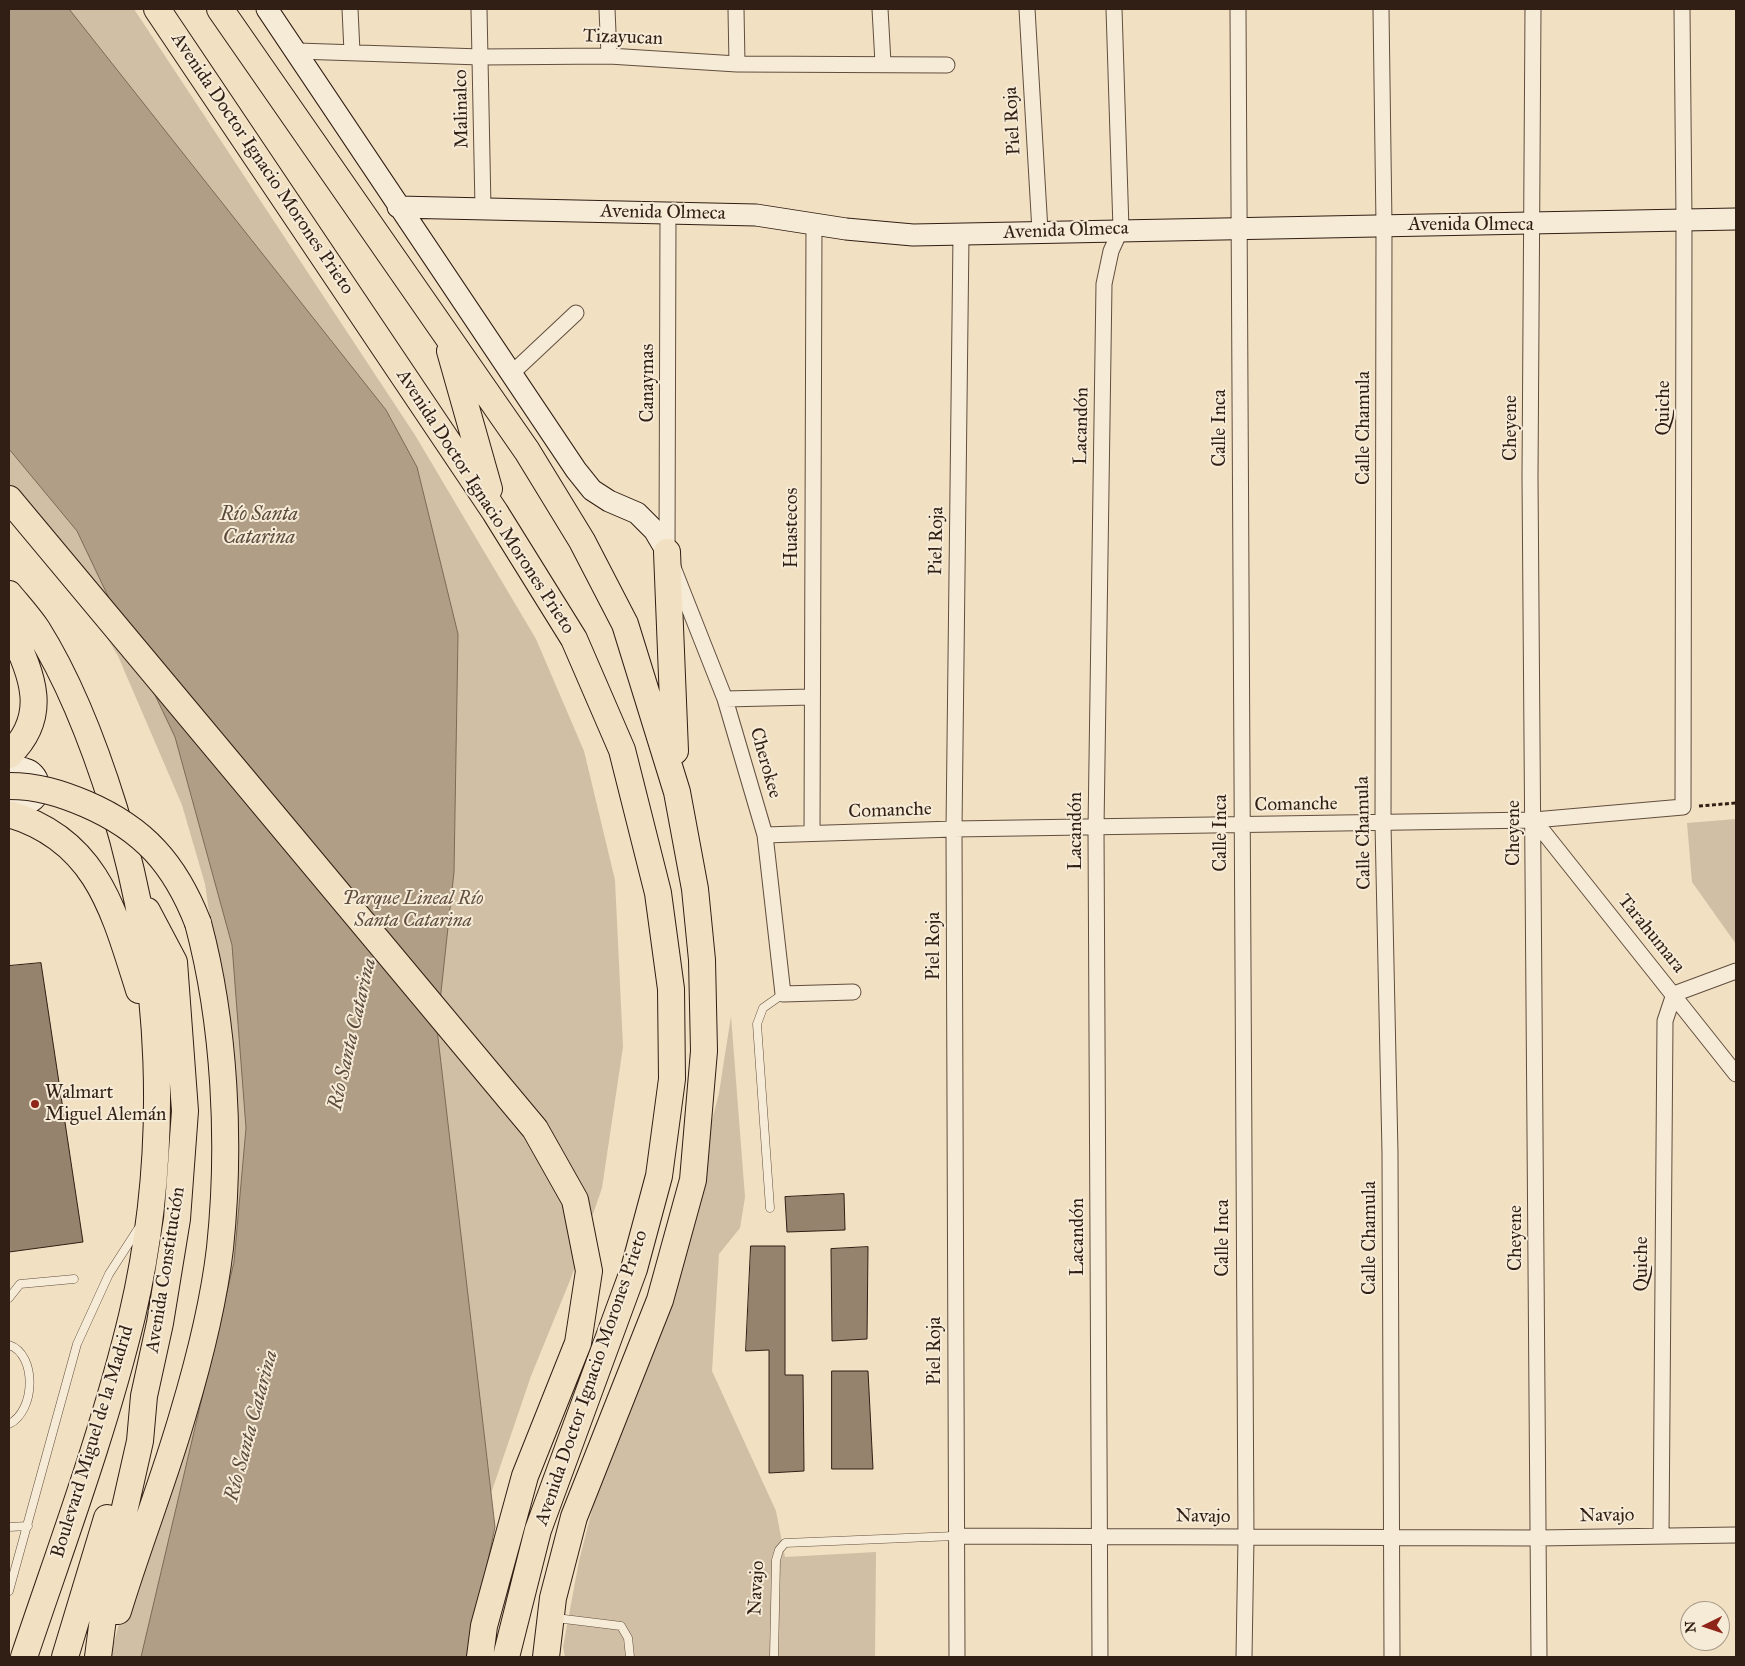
<!DOCTYPE html>
<meta charset="utf-8">
<style>
body{margin:0}
#map{position:relative;width:1745px;height:1666px;overflow:hidden;background:#f1e0c1;font-family:"IM FELL Great Primer",serif}
canvas{display:block}
.frame{position:absolute;inset:0;border:10px solid #311e14;pointer-events:none}
.north{position:absolute;left:1680px;top:1601px;width:50px;height:50px;box-sizing:border-box;background:#f6ebd7;border:1px solid #a79989;border-radius:50%;rotate:266deg;font-size:14px;font-weight:700;line-height:20px;text-align:center;color:#311e14}
.north::after{content:'';display:block;margin:auto;width:18px;height:22px;background:#8f2418;clip-path:polygon(50% 0,100% 100%,50% 72%,0 100%)}
</style>
<div id="map">
<canvas width="1745" height="1666"></canvas>
<div class="frame"></div>
<div class="north">N</div>
</div>
<script>
const ctx = document.querySelector('canvas').getContext('2d');
ctx.lineJoin = 'round';
function fillPath(path, color) { ctx.fillStyle = color; ctx.fill(path, 'evenodd'); }
function trace(path, color, width, dash) { ctx.strokeStyle = color; ctx.lineWidth = width; ctx.lineCap = dash ? 'butt' : 'round'; ctx.setLineDash(dash || []); ctx.stroke(path); }
function drawText(font, color, halo, rows, align = 'center') {
  ctx.font = font + ' "IM FELL Great Primer",serif'; ctx.lineWidth = 4; ctx.setLineDash([]); ctx.textBaseline = 'middle'; ctx.strokeStyle = halo; ctx.fillStyle = color; for (const [text, x, y, turn = 0] of rows) {
    ctx.save(); ctx.translate(x, y); ctx.rotate((+turn || 0) * Math.PI / 180); ctx.textAlign = isNaN(turn) ? turn : align; if (halo) ctx.strokeText(text, 0, 0); ctx.fillText(text, 0, 0); ctx.restore();
  }
}
fillPath(new Path2D(`
 M 9,9 L 134,9 L 415,435 L 536,639 L 584,751 L 615,880 L 623,1047 L 602,1188 L 571,1278 L 531,1376 L 484,1514 L 449,1657 L 110,1657 L 162,1466 L 226,1192 L 222,1000 L 205,884 L 182,805 L 118,656 L 31,511 L 9,483 Z
 M 1736,819 L 1736,944 L 1692,882 L 1687,823 Z
 M 731,1016 L 745,1197 L 740,1228 L 719,1254 L 712,1371 L 776,1511 L 785,1557 L 876,1552 L 875,1657 L 565,1657 L 563,1647 L 579,1561 L 606,1455 L 676,1260 L 719,1093 Z`), '#d0bfa4');
const water = new Path2D(`
 M 9,9 L 69,9 L 386,410 L 417,467 L 458,634 L 454,872 L 437,1029 L 495,1527 L 468,1657 L 141,1657 L 234,1262 L 246,1128 L 232,945 L 175,737 L 77,531 L 9,449 Z`);
fillPath(water, '#b09e86');
trace(water, '#7d6b58', 1);
const building = new Path2D(`
 M 41,963 L 83,1242 L 9,1252 L 9,966 Z
 M 844,1194 L 845,1230 L 787,1232 L 785,1197 Z
 M 751,1246 L 785,1246 L 785,1375 L 803,1375 L 804,1471 L 769,1473 L 769,1350 L 746,1351 Z
 M 868,1247 L 867,1339 L 832,1341 L 831,1249 Z
 M 832,1371 L 868,1371 L 873,1469 L 832,1469 Z`);
fillPath(building, '#95836e');
trace(building, '#311e14', 1);
const lane = new Path2D(`
 M 770,1208 L 757,1024 L 763,1008 L 783,994
 M 9,1298 L 20,1284 L 74,1279
 M 9,1345 C 37,1354 36,1411 9,1424
 M 9,1527 L 28,1526
 M 9,1591 L 77,1344 L 109,1274 L 138,1229
 M 556,1618 L 621,1626 L 628,1638 L 630,1657
 M 774,1657 L 776,1560 L 779,1550 L 785,1543 L 955,1536`);
const street = new Path2D(`
 M 350,9 L 352,52
 M 479,9 L 483,208
 M 607,9 L 609,56
 M 736,9 L 737,64
 M 880,9 L 883,63
 M 1027,9 L 1040,231
 M 1238,9 L 1246,1538 L 1244,1657
 M 1381,9 L 1384,225 L 1383,824 L 1390,1153 L 1392,1657
 M 1533,9 L 1530,477 L 1539,1657
 M 297,51 L 481,57 L 609,56 L 737,64 L 947,65
 M 668,214 L 667,552 L 725,699 L 765,835 L 783,994 L 853,992
 M 511,374 L 576,313
 M 725,699 L 811,697
 M 1534,820 L 1736,1074
 M 812,833 L 814,223
 M 765,835 L 954,829 L 1534,820 L 1683,807 L 1684,220 L 1682,9
 M 955,1536 L 1538,1538 L 1736,1535
 M 1661,1536 L 1665,1021 L 1674,994 L 1736,971
 M 957,1657 L 954,829 L 961,235
 M 1100,1657 L 1096,828 L 1104,284 L 1111,251 L 1121,229 L 1114,9`);
const secondary = new Path2D(`
 M 267,9 L 576,470 L 592,490 L 609,501 L 637,513 L 654,530 L 667,552
 M 398,207 L 756,215 L 846,229 L 913,235 L 1736,219
 M 9,768 C 14,768 20,767 25,769 C 39,772 44,793 32,801 C 26,806 17,806 9,808`);
const highway = new Path2D(`
 M 157,9 L 495,512 L 574,639 L 622,750 L 658,893 L 671,989 L 672,1079 L 659,1176 L 634,1269 L 538,1530 L 506,1657
 M 220,9 L 527,451 L 582,541 L 625,624 L 677,792 L 695,889 L 702,960 L 704,1051 L 693,1180 L 660,1300 L 574,1517 L 553,1598 L 546,1657
 M 450,351 L 489,489
 M 9,499 L 535,1129 L 575,1200 L 589,1271 L 578,1343 L 525,1476 L 484,1626 L 480,1657
 M 667,552 L 675,751
 M 9,594 C 18,605 29,617 37,629 C 71,683 95,747 114,808 C 164,971 171,1151 132,1316 C 104,1432 62,1544 24,1657
 M 9,625 C 30,672 52,713 9,755
 M 9,814 C 97,840 114,911 139,990
 M 118,1611 C 138,1545 164,1480 183,1414 C 198,1364 214,1300 220,1248 C 231,1144 225,1024 198,923
 M 65,1657 L 107,1518
 M 98,1657 L 107,1587 L 140,1441 L 144,1396 L 160,1323 L 177,1219 L 185,1111 L 174,962 L 147,911`);
trace(lane, '#614e3f', 9);
trace(street, '#614e3f', 17);
trace(secondary, '#311e14', 23);
trace(highway, '#311e14', 28);
trace(new Path2D(`
 M 1699,806 L 1736,803`), '#311e14', 3, [4, 2.5]);
trace(lane, '#f6ebd7', 8);
trace(street, '#f6ebd7', 15);
trace(secondary, '#f6ebd7', 21);
trace(highway, '#f1e0c1', 26);
const highwayBridge = new Path2D(`
 M 9,786 C 37,786 60,793 86,804 C 144,829 175,864 198,923`);
trace(highwayBridge, '#311e14', 28, []);
trace(highwayBridge, '#f1e0c1', 26);
for (const [x, y, r, color] of [
 [35,1104,5,"#8f2418"]
]) { const dot = new Path2D(); dot.arc(x, y, r, 0, 2 * Math.PI); ctx.fillStyle = color; ctx.fill(dot); trace(dot, '#f6ebd7', 2); }
drawText('19px', '#311e14', '#f6ebd7', [
 ["Tizayucan",623,38,2],
 ["Malinalco",462,109,-91],
 ["Piel Roja",1013,121,-93],
 ["Avenida Doctor Ignacio Morones Prieto",262,164,56],
 ["Avenida Olmeca",663,213,1],
 ["Avenida Olmeca",1471,225],
 ["Avenida Olmeca",1066,231,-2],
 ["Canaymas",648,383,-90],
 ["Quiche",1664,408,-90],
 ["Lacandón",1082,426,-89],
 ["Calle Inca",1220,428,-90],
 ["Calle Chamula",1364,428,-90],
 ["Cheyene",1511,428,-90],
 ["Avenida Doctor Ignacio Morones Prieto",485,502,57],
 ["Huastecos",792,528,-90],
 ["Piel Roja",937,541,-89],
 ["Cherokee",765,763,74],
 ["Comanche",1296,805,-1],
 ["Comanche",890,811,-2],
 ["Lacandón",1076,831,-90],
 ["Calle Inca",1221,833,-90],
 ["Calle Chamula",1364,833,-91],
 ["Cheyene",1514,833,-90],
 ["Tarahumara",1651,934,51],
 ["Piel Roja",934,946,-90],
 ["Lacandón",1078,1237,-90],
 ["Calle Inca",1223,1238,-90],
 ["Calle Chamula",1370,1238,-90],
 ["Cheyene",1516,1238,-90],
 ["Quiche",1642,1264,-90],
 ["Avenida Constitución",166,1270,-81],
 ["Piel Roja",935,1351,-90],
 ["Avenida Doctor Ignacio Morones Prieto",592,1378,-71],
 ["Boulevard Miguel de la Madrid",93,1442,-73],
 ["Navajo",1607,1516,-1],
 ["Navajo",1203,1517,1],
 ["Navajo",757,1588,-87]
]);
drawText('italic 19px', '#614e3f', '#f6ebd7', [
 ["Parque Lineal Río",413,899],
 ["Santa Catarina",413,921]
]);
drawText('19px', '#311e14', '#f6ebd7', [
 ["Walmart",45,1093],
 ["Miguel Alemán",45,1115]
], 'left');
drawText('italic 20px', '#5d4b3c', '#f6ebd7', [
 ["Río Santa",259,515],
 ["Catarina",259,538],
 ["Río Santa Catarina",353,1034,-77],
 ["Río Santa Catarina",252,1426,-75]
]);
</script>
